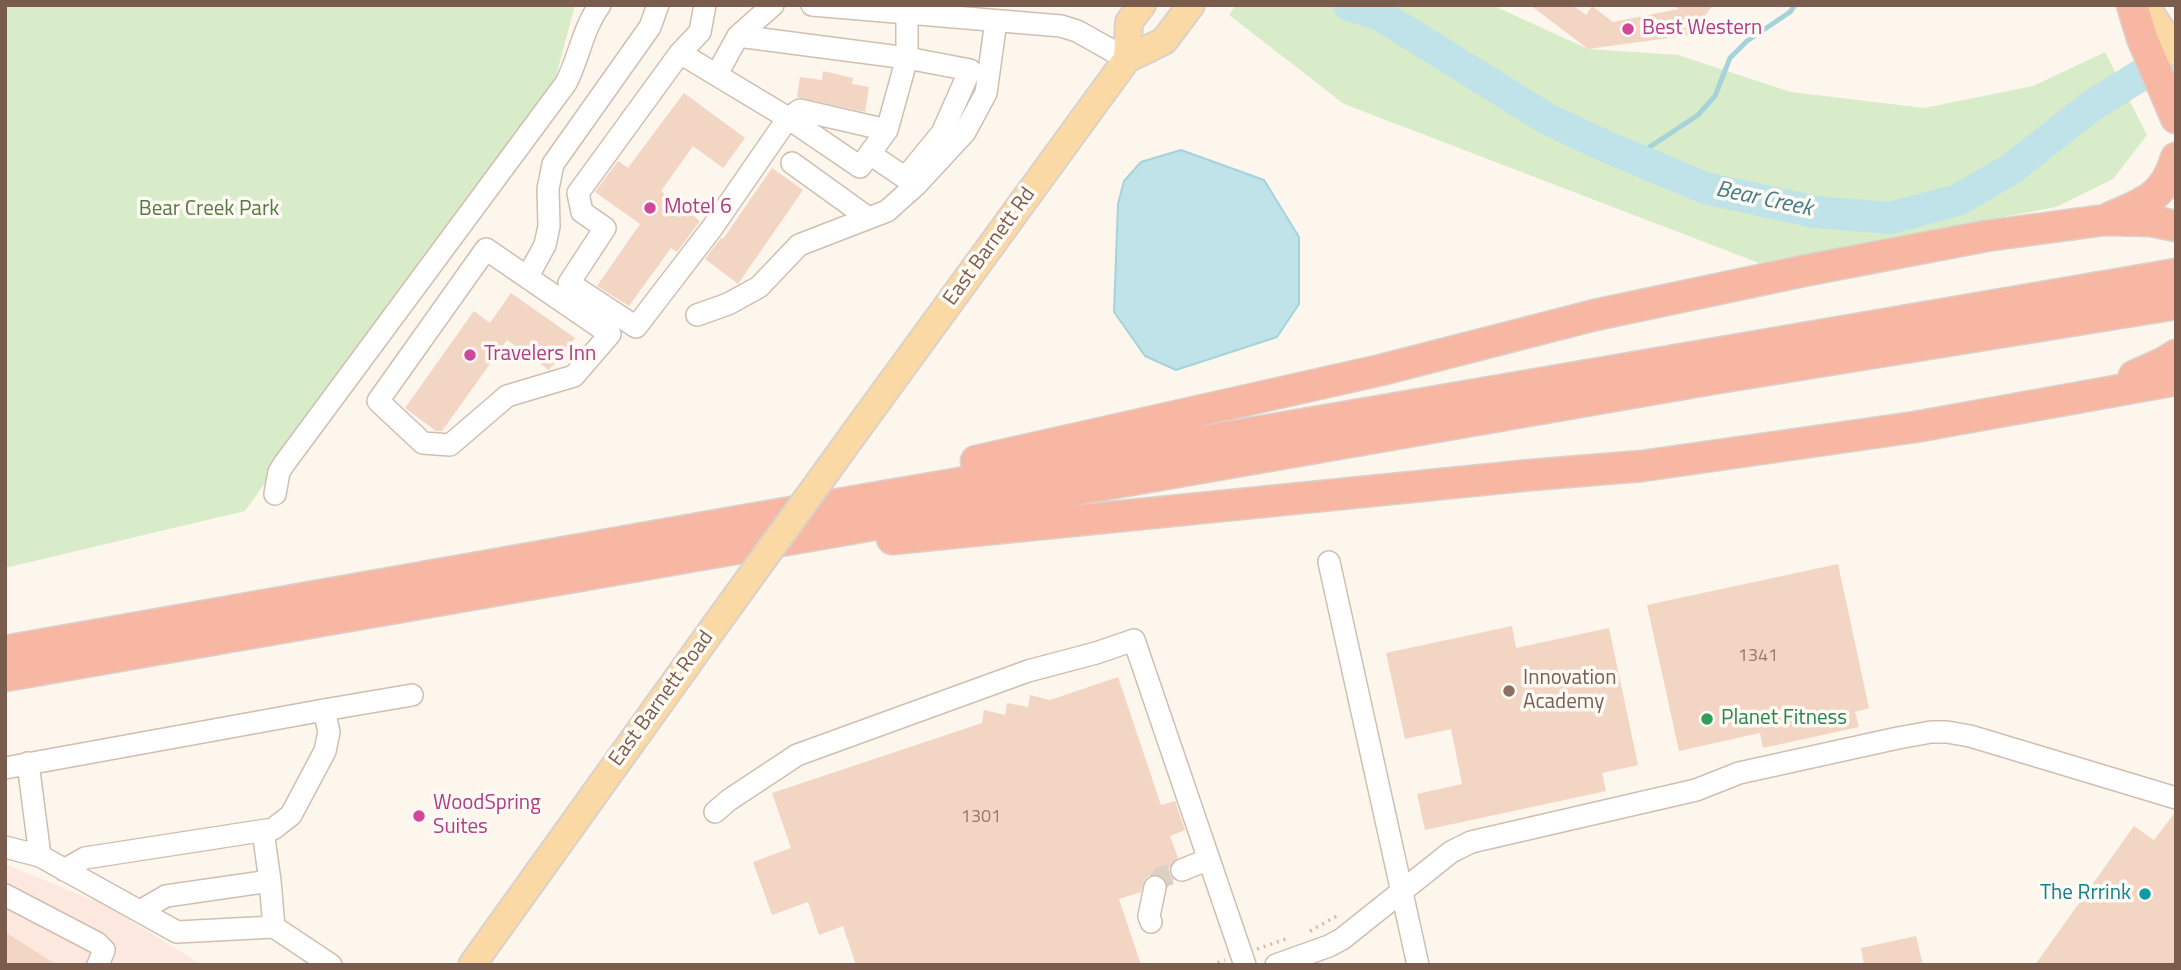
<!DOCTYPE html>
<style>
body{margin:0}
#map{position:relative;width:2181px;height:970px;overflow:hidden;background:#fdf6ec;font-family:"Titillium Web",sans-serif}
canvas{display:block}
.frame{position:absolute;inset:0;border:7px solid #7a5c4d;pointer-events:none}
</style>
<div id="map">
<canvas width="2181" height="970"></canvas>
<div class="frame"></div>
</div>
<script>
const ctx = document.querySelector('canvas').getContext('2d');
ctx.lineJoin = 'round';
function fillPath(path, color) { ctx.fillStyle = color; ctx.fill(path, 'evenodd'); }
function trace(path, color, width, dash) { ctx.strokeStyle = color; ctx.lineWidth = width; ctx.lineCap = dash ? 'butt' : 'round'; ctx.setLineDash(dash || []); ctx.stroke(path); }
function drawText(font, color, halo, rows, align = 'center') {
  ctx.font = font + ' "Titillium Web",sans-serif'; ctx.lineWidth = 7; ctx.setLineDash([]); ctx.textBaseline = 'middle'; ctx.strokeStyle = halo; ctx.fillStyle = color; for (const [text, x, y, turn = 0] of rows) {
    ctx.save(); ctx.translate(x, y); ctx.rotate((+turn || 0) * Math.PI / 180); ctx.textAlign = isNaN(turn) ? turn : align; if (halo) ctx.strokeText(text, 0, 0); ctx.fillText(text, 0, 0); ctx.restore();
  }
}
fillPath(new Path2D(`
 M 5,864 L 105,905 L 202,965 L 5,965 Z`), '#fde8e0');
fillPath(new Path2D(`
 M 5,5 L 575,5 L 556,76 L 245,511 L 5,568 Z
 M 1236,5 L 1492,5 L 1588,49 L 1678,55 L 1791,92 L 1924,108 L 2033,86 L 2105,52 L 2147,135 L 2113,179 L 2056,207 L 1759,263 L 1344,104 L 1229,15 Z`), '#d8ecc9');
const water = new Path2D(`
 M 1181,150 L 1264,180 L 1299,237 L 1299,304 L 1277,337 L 1176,370 L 1145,356 L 1114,312 L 1118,204 L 1124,181 L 1141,162 Z`);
fillPath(water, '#bfe3e8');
trace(water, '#a5d3da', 2);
trace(new Path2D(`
 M 1633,158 L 1698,115 L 1715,96 L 1730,58 L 1747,41 L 1790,12 L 1795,5`), '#a5d3da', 5);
trace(new Path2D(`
 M 1349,5 L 1380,15 L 1549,120 L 1605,146 L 1705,188 L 1815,212 L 1890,218 L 1958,200 L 2011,169 L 2090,107 L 2176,53`), '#bfe3e8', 32);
fillPath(new Path2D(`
 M 1530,5 L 1572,5 L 1586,15 L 1592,6 L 1613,22 L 1679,9 L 1672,5 L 1713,5 L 1691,35 L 1588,49 Z
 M 823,71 L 853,78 L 852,84 L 869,87 L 865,112 L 797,97 L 800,77 L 822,80 Z
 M 684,93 L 745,138 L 723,168 L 693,146 L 661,191 L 700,221 L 677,252 L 671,248 L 629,306 L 597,286 L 640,224 L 595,192 L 618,161 L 628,168 Z
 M 772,168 L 803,190 L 738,284 L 705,259 L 721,238 L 723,239 Z
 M 511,293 L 575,338 L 549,370 L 507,340 L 442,431 L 436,431 L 405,408 L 474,311 L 490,323 Z
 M 1838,564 L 1869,708 L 1855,712 L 1859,727 L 1763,748 L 1760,733 L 1679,751 L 1647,605 Z
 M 1512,626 L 1516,648 L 1609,628 L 1638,765 L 1602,773 L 1606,791 L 1425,830 L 1417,794 L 1462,784 L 1451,729 L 1405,739 L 1386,653 Z
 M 1118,677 L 1161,805 L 1175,801 L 1185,830 L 1170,836 L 1178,858 L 1169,868 L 1170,874 L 1174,880 L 1167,882 L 1158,874 L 1150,875 L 1145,879 L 1141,892 L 1119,899 L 1141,965 L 856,965 L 843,926 L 819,935 L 808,902 L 772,915 L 753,862 L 791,848 L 772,793 L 982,723 L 984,710 L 1005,715 L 1007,703 L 1028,707 L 1030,695 L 1050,700 Z
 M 2176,811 L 2176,965 L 2035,965 L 2134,826 L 2154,840 Z
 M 5,932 L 57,965 L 5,965 Z
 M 1916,936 L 1923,965 L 1864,965 L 1861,948 Z`), '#f3d5c3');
trace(new Path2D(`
 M 1155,887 L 1162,877 L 1182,870`), '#dcd0c4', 21, [21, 10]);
const minor = new Path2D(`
 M 812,5 L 1061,26 L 1077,31 L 1127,59
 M 907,13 L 907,58 L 970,70 L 942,133 L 910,172
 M 738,36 L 907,58 L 887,130 L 860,167 L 788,118 L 800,110 L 887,130
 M 680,53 L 788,118 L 712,228 L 636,327 L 569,283 L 605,228 L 582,212 L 578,193 L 680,53 L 700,32 L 705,5
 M 717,74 L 738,36 L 773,5
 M 870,154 L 916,185
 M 792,163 L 867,217
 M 486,249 L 610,334 L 574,376 L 507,396 L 450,445 L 423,443 L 378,401 Z
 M 528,276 L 545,245 L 549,226 L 548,189 L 553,164 L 650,27 L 658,5
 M 697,315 L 728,304 L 759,287 L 799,245 L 887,211 L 916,185 L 965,132 L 986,93 L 996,21
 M 275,494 L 279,472 L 284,464 L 566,83 C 579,58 583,28 600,5
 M 1329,562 L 1418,965
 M 324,710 L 412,695
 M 28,763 L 40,856
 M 5,768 L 324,710 L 329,732 L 325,751 L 291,815 L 273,829 L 85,858 L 64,870
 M 715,812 L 729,800 L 797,755 L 1028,671 L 1096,653 L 1134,640 L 1245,965
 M 5,847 L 40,856 L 177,932 L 274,927 L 331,965
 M 1182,870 L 1209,859
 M 270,881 L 274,927
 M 5,895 L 97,943 L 104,950 L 98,965
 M 140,911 L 166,896 L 270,881 L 263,831
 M 1151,922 L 1149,916 L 1155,887
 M 1276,965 L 1329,946 L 1342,939 L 1451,852 L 1471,842 L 1696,790 L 1739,773 L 1898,738 L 1931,732 L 1947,732 L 1970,736 L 2176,798`);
const major = new Path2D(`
 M 2145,5 L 2176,52
 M 1127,59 L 1129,22 L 1142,5
 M 853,435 L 1127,59 L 1164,41 L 1191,5
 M 472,965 L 717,623`);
const highway = new Path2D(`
 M 2132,5 L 2142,38 L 2176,118
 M 2111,217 C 2145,203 2165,196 2176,158
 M 2134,376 L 2165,362 L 2176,355
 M 976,461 L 1381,370 L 1595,315 L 1803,271 L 1986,236 L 2105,220 L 2151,221 L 2176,226
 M 892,539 L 1531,475 L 1642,466 L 1915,427 L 2176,380
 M 5,651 L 745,520 L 2176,274
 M 5,676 L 1712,379 L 2176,304`);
trace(minor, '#d1beb0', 24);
trace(major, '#dad1cd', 30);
trace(highway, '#dad1cd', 33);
trace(new Path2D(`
 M 1310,931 L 1337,916
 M 1257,949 L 1286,939
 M 1211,965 L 1225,960
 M 1961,965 L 1961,964`), '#d9b8a5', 3.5, [2, 5]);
trace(minor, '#fff', 21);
trace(major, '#fbd9a5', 26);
trace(highway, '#f7b7a3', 30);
const majorBridge = new Path2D(`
 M 717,623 L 853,435`);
trace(majorBridge, '#dad1cd', 30, []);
trace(majorBridge, '#fbd9a5', 26);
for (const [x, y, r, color] of [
 [1628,29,7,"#d1479c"],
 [650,208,7,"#d1479c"],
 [470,355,7,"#d1479c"],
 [1509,691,7,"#8d6e63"],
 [1707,719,7,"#2e9e5b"],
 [419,816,7,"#d1479c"],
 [2145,894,7,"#0f9aa8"]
]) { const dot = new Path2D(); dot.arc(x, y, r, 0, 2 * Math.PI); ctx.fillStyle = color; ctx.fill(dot); trace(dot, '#fffaf3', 2.5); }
drawText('18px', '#987a6a', null, [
 ["1341",1758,657],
 ["1301",981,818]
]);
drawText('21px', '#b23c85', '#fffaf3', [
 ["Best Western",1642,29],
 ["Motel 6",664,208],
 ["Travelers Inn",484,355],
 ["WoodSpring",433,804],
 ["Suites",433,828]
], 'left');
drawText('21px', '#537a41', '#fffaf3', [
 ["Bear Creek Park",209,210]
]);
drawText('21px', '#7a5c4d', '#fffaf3', [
 ["East Barnett Rd",990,247,-54],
 ["East Barnett Road",662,699,-54]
]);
drawText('21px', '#785e54', '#fffaf3', [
 ["Innovation",1523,679],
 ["Academy",1523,703]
], 'left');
drawText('21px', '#27864d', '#fffaf3', [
 ["Planet Fitness",1721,719]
], 'left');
drawText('21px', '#0d838f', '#fffaf3', [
 ["The Rrrink",2131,894]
], 'right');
drawText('italic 23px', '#437c86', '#fffaf3', [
 ["Bear Creek",1764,200,12]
]);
</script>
